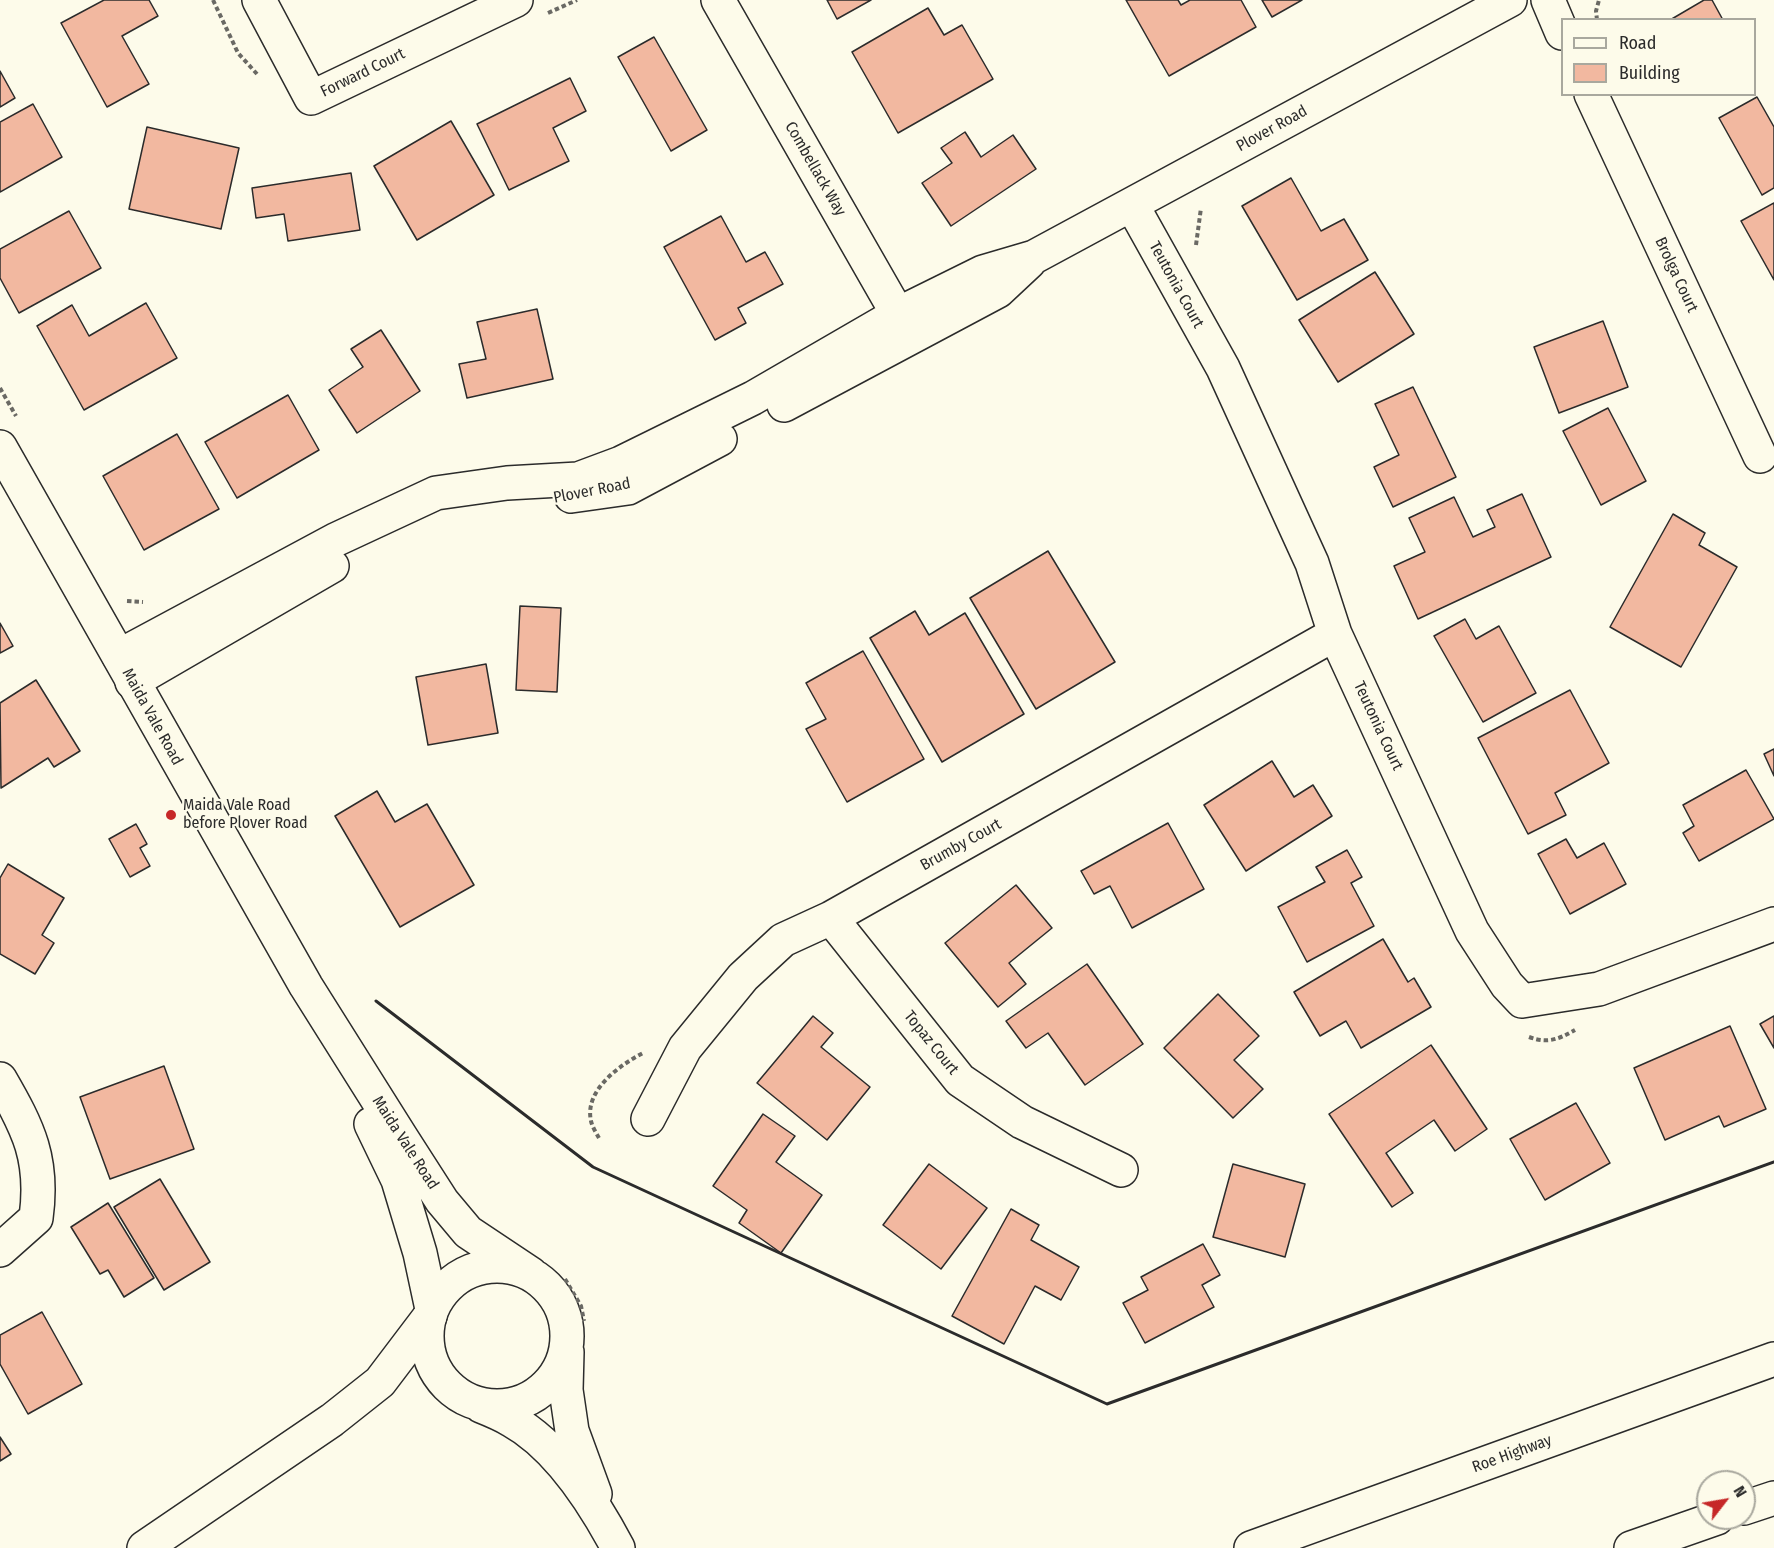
<!DOCTYPE html>
<style>
body{margin:0}
#map{position:relative;width:1774px;height:1548px;overflow:hidden;background:#fdfbea;font-family:"Fira Sans Condensed",sans-serif}
canvas{display:block}
.legend{position:absolute;left:1561px;top:18px;width:195px;height:78px;box-sizing:border-box;background:#fdfbea;border:2px solid #a9a89e;margin:0;padding:8px 10px;list-style:none;font-size:18px;color:#2b2b2b}
.legend li{display:flex;align-items:center;gap:12px;height:30px}
.legend b{width:30px;border:2px solid #a9a89e}
.north{position:absolute;left:1696px;top:1470px;width:60px;height:60px;box-sizing:border-box;background:#fdfbea;border:2px solid #a9a89e;border-radius:50%;rotate:59deg;font-size:16px;font-weight:700;line-height:24px;text-align:center;color:#2b2b2b}
.north::after{content:'';display:block;margin:auto;width:21px;height:27px;background:#c62828;clip-path:polygon(50% 0,100% 100%,50% 72%,0 100%)}
</style>
<div id="map">
<canvas width="1774" height="1548"></canvas>
<ul class="legend">
<li><b style="height:8px;background:#fdfbea"></b>Road</li>
<li><b style="height:16px;background:#f2b8a0"></b>Building</li>
</ul>
<div class="north">N</div>
</div>
<script>
const ctx = document.querySelector('canvas').getContext('2d');
ctx.lineJoin = 'round';
function fillPath(path, color) { ctx.fillStyle = color; ctx.fill(path, 'evenodd'); }
function trace(path, color, width, dash) { ctx.strokeStyle = color; ctx.lineWidth = width; ctx.lineCap = dash ? 'butt' : 'round'; ctx.setLineDash(dash || []); ctx.stroke(path); }
function drawText(font, color, halo, rows, align = 'center') {
  ctx.font = font + ' "Fira Sans Condensed",sans-serif'; ctx.lineWidth = 4.5; ctx.setLineDash([]); ctx.textBaseline = 'middle'; ctx.strokeStyle = halo; ctx.fillStyle = color; for (const [text, x, y, turn = 0] of rows) {
    ctx.save(); ctx.translate(x, y); ctx.rotate((+turn || 0) * Math.PI / 180); ctx.textAlign = isNaN(turn) ? turn : align; if (halo) ctx.strokeText(text, 0, 0); ctx.fillText(text, 0, 0); ctx.restore();
  }
}
const building = new Path2D(`
 M 104,0 L 149,0 L 158,16 L 122,36 L 149,84 L 107,107 L 61,23 Z
 M 827,0 L 871,0 L 837,19 Z
 M 1126,0 L 1178,0 L 1181,5 L 1190,0 L 1241,0 L 1256,27 L 1169,76 Z
 M 1262,0 L 1302,0 L 1272,17 Z
 M 1704,0 L 1712,0 L 1723,20 L 1670,20 Z
 M 928,8 L 944,35 L 962,25 L 993,79 L 898,133 L 852,52 Z
 M 654,37 L 707,130 L 671,151 L 618,57 Z
 M 0,71 L 15,98 L 0,107 Z
 M 570,78 L 586,111 L 553,128 L 569,161 L 509,190 L 477,124 Z
 M 1757,97 L 1774,127 L 1774,188 L 1762,195 L 1719,118 Z
 M 33,104 L 62,157 L 0,192 L 0,122 Z
 M 451,121 L 494,195 L 417,240 L 374,166 Z
 M 147,127 L 239,148 L 221,229 L 129,209 Z
 M 965,132 L 981,157 L 1013,135 L 1036,169 L 951,226 L 922,183 L 952,163 L 941,148 Z
 M 351,173 L 360,230 L 288,241 L 284,214 L 256,218 L 252,188 Z
 M 1291,178 L 1321,231 L 1344,219 L 1368,260 L 1297,300 L 1242,206 Z
 M 1774,203 L 1774,280 L 1741,221 Z
 M 69,211 L 101,268 L 19,313 L 0,278 L 0,249 Z
 M 721,216 L 746,262 L 765,252 L 783,284 L 738,308 L 746,323 L 715,340 L 664,247 Z
 M 1375,272 L 1414,334 L 1338,382 L 1299,320 Z
 M 146,303 L 177,358 L 84,410 L 37,326 L 72,305 L 89,336 Z
 M 537,309 L 553,379 L 467,398 L 459,364 L 486,359 L 477,322 Z
 M 1603,321 L 1628,387 L 1559,413 L 1534,347 Z
 M 381,330 L 420,391 L 357,433 L 329,390 L 363,367 L 351,349 Z
 M 1413,387 L 1456,477 L 1393,507 L 1374,467 L 1399,455 L 1375,404 Z
 M 288,395 L 319,450 L 237,498 L 205,442 Z
 M 1608,408 L 1646,481 L 1601,505 L 1563,431 Z
 M 177,434 L 219,509 L 144,550 L 103,476 Z
 M 1522,494 L 1551,557 L 1418,619 L 1394,566 L 1425,552 L 1409,518 L 1454,497 L 1473,537 L 1495,527 L 1487,510 Z
 M 1673,514 L 1705,533 L 1699,545 L 1737,567 L 1681,667 L 1610,627 Z
 M 1048,551 L 1115,662 L 1036,709 L 970,598 Z
 M 520,606 L 561,608 L 557,692 L 516,690 Z
 M 915,611 L 929,635 L 965,613 L 1024,714 L 942,762 L 870,638 Z
 M 1465,619 L 1476,639 L 1499,626 L 1536,693 L 1483,722 L 1434,636 Z
 M 0,623 L 13,646 L 0,653 Z
 M 863,651 L 924,759 L 847,802 L 806,729 L 826,719 L 806,683 Z
 M 486,664 L 498,733 L 428,745 L 416,677 Z
 M 36,680 L 80,751 L 54,767 L 48,758 L 1,788 L 0,703 Z
 M 1570,690 L 1609,763 L 1555,793 L 1566,815 L 1528,834 L 1478,738 Z
 M 1774,749 L 1774,776 L 1764,754 Z
 M 1272,761 L 1294,797 L 1313,785 L 1332,816 L 1246,871 L 1204,805 Z
 M 1746,770 L 1774,819 L 1699,861 L 1683,833 L 1694,826 L 1683,805 Z
 M 377,791 L 395,822 L 427,804 L 474,885 L 400,927 L 335,816 Z
 M 1168,823 L 1204,889 L 1132,928 L 1110,886 L 1094,894 L 1081,871 Z
 M 136,824 L 147,844 L 140,848 L 150,866 L 130,877 L 109,839 Z
 M 1566,839 L 1577,858 L 1604,843 L 1626,884 L 1570,914 L 1538,854 Z
 M 1347,850 L 1362,877 L 1351,883 L 1374,926 L 1307,962 L 1278,907 L 1325,882 L 1316,867 Z
 M 8,864 L 64,898 L 42,935 L 54,943 L 35,974 L 0,954 L 0,878 Z
 M 1016,885 L 1052,928 L 1009,963 L 1026,984 L 998,1007 L 945,943 Z
 M 1383,939 L 1408,982 L 1414,978 L 1431,1007 L 1361,1048 L 1346,1021 L 1320,1036 L 1294,992 Z
 M 1087,964 L 1143,1044 L 1085,1085 L 1048,1033 L 1026,1048 L 1006,1021 Z
 M 1218,994 L 1259,1036 L 1234,1060 L 1263,1089 L 1233,1118 L 1164,1048 Z
 M 813,1016 L 833,1033 L 821,1047 L 870,1087 L 827,1140 L 757,1083 Z
 M 1774,1016 L 1774,1048 L 1760,1024 Z
 M 1730,1026 L 1766,1109 L 1724,1127 L 1719,1116 L 1665,1140 L 1634,1068 Z
 M 1431,1045 L 1487,1129 L 1455,1151 L 1434,1120 L 1386,1153 L 1413,1193 L 1392,1207 L 1329,1114 Z
 M 164,1066 L 194,1149 L 110,1179 L 80,1097 Z
 M 1576,1103 L 1610,1163 L 1545,1200 L 1510,1139 Z
 M 763,1114 L 795,1136 L 776,1162 L 822,1195 L 781,1253 L 739,1223 L 747,1210 L 713,1186 Z
 M 929,1164 L 987,1208 L 941,1269 L 883,1225 Z
 M 1233,1164 L 1305,1184 L 1285,1257 L 1213,1237 Z
 M 160,1179 L 210,1262 L 164,1290 L 114,1207 Z
 M 108,1203 L 154,1278 L 124,1297 L 108,1270 L 100,1274 L 71,1227 Z
 M 1011,1209 L 1039,1225 L 1031,1240 L 1079,1267 L 1061,1300 L 1035,1286 L 1004,1344 L 952,1316 Z
 M 1203,1244 L 1220,1275 L 1202,1285 L 1214,1307 L 1145,1343 L 1123,1303 L 1148,1290 L 1141,1277 Z
 M 42,1312 L 82,1384 L 28,1414 L 0,1364 L 0,1335 Z
 M 0,1437 L 11,1454 L 0,1461 Z`);
fillPath(building, '#f2b8a0');
trace(building, '#2b2b2b', 1.5);
const minor = new Path2D(`
 M 259,0 L 311,98 L 516,0
 M 718,0 L 908,332
 M 1548,0 L 1562,33
 M 1591,94 L 1760,456
 M 1132,205 L 1223,368 L 1312,563 L 1335,634 L 1472,931 L 1507,985 L 1522,1001 L 1599,989 L 1774,924
 M 784,405 L 998,291 L 1029,262
 M 571,496 L 628,488 L 720,439
 M 119,656 L 335,540 L 436,493 L 507,483 L 578,479 L 621,463 L 753,398 L 898,314 L 983,272 L 1034,257 L 1510,0
 M 132,682 L 332,566
 M 831,918 L 960,1080 L 1022,1122 L 1121,1170
 M 0,1079 C 29,1129 44,1160 36,1218 L 0,1250
 M 648,1119 L 685,1048 L 743,977 L 783,940 L 831,918 L 1335,634`);
const major = new Path2D(`
 M 0,447 L 306,986 L 401,1137 L 442,1201 L 468,1232 L 531,1274
 M 371,1124 L 398,1180 L 420,1253 L 432,1309
 M427 1336a70 70 0 1 1 140 0a70 70 0 1 1-140 0Z
 M 567,1352 L 566,1390 L 572,1431 L 595,1494
 M 481,1406 C 491,1410 501,1414 511,1420 C 558,1446 593,1501 618,1548`);
const highway = new Path2D(`
 M 1744,1508 L 1774,1498
 M 144,1548 L 332,1420 L 380,1382 L 430,1316
 M 1251,1548 L 1774,1359
 M 1631,1548 L 1717,1518`);
trace(minor, '#2b2b2b', 36);
trace(major, '#2b2b2b', 36);
trace(highway, '#2b2b2b', 36);
trace(new Path2D(`
 M 213,0 L 238,53 L 257,74
 M 548,13 L 577,0
 M 1597,20 L 1596,11 L 1599,0
 M 1196,245 L 1201,208
 M 0,388 L 16,416
 M 127,601 L 143,602
 M 1529,1037 C 1548,1044 1559,1039 1575,1030
 M 599,1138 C 596,1133 592,1126 591,1121 C 584,1090 620,1065 643,1053
 M 565,1279 L 581,1306 L 584,1321`), '#6a6964', 4, [4.5, 3]);
trace(minor, '#fdfbea', 33);
trace(major, '#fdfbea', 33);
trace(highway, '#fdfbea', 33);
trace(new Path2D(`
 M 376,1001 L 593,1167 L 1107,1404 L 1774,1162`), '#2b2b2b', 3);
for (const [x, y, r, color] of [
 [171,815,6,"#c62828"]
]) { const dot = new Path2D(); dot.arc(x, y, r, 0, 2 * Math.PI); ctx.fillStyle = color; ctx.fill(dot); trace(dot, '#fdfbea', 2); }
drawText('16px', '#2b2b2b', '#fdfbea', [
 ["Forward Court",363,73,-26],
 ["Plover Road",1272,129,-29],
 ["Combellack Way",815,169,60],
 ["Brolga Court",1676,275,65],
 ["Teutonia Court",1176,285,61],
 ["Plover Road",592,491,-11],
 ["Maida Vale Road",152,717,61],
 ["Teutonia Court",1378,726,65],
 ["Brumby Court",961,845,-29],
 ["Topaz Court",931,1043,51],
 ["Maida Vale Road",405,1143,57],
 ["Roe Highway",1512,1454,-20]
]);
drawText('16px', '#2b2b2b', '#fdfbea', [
 ["Maida Vale Road",183,806],
 ["before Plover Road",183,824]
], 'left');
</script>
